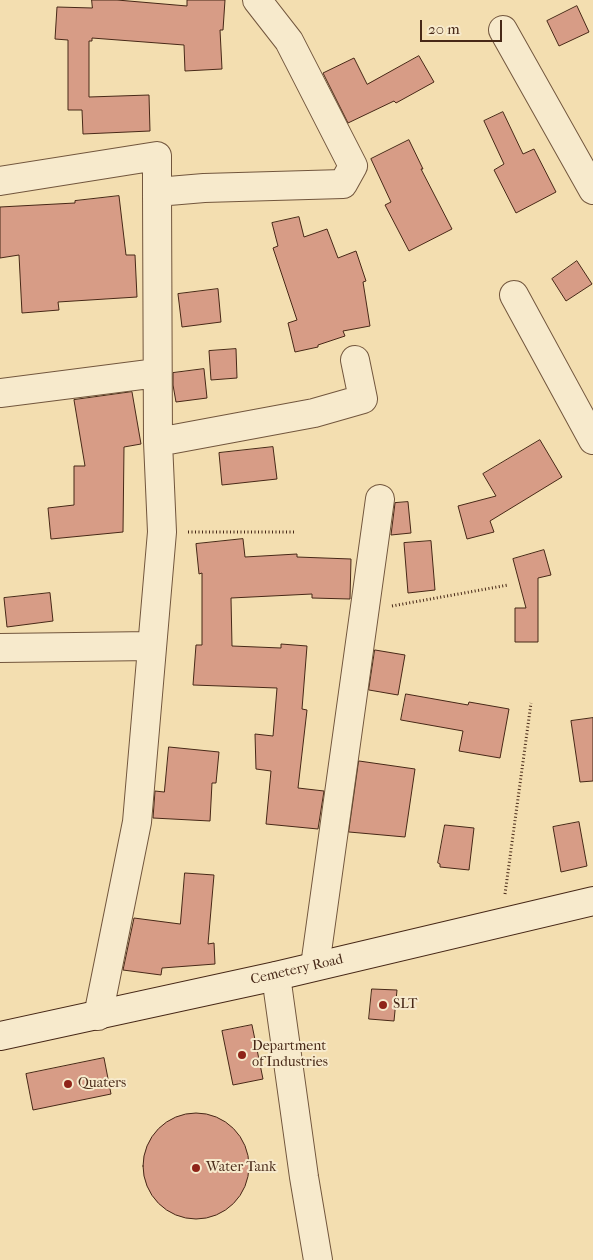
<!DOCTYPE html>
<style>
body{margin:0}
#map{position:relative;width:593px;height:1260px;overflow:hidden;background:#f3deb0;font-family:"IM FELL French Canon",serif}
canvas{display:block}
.scale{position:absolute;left:420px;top:20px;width:82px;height:22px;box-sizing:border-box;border:2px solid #472817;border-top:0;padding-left:6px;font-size:15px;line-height:18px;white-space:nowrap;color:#472817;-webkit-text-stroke:4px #f7eacc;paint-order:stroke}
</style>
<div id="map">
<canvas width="593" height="1260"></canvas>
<div class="scale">20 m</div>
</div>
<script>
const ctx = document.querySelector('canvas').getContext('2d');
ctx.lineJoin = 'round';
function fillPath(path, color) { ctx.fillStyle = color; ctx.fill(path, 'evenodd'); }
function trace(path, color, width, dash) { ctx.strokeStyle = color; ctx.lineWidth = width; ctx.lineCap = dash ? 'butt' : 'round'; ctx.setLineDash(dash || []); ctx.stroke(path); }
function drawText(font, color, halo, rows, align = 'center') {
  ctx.font = font + ' "IM FELL French Canon",serif'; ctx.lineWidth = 4; ctx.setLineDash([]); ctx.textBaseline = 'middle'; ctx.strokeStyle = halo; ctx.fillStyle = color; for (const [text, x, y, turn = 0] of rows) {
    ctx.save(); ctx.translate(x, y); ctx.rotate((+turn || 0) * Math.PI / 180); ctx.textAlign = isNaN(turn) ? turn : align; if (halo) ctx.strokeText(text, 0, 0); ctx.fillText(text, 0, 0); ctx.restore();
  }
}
const building = new Path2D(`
 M 92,0 L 117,0 L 187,6 L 187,0 L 225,0 L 223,30 L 220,30 L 222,69 L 185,71 L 184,45 L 92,38 L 92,41 L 89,41 L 89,97 L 149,95 L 150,131 L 83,134 L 82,110 L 68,110 L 68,40 L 55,39 L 57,7 L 92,8 Z
 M 577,6 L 589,32 L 559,46 L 547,21 Z
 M 419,56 L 434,82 L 396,103 L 394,101 L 348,123 L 323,73 L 354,58 L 367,84 Z
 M 503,112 L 523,154 L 534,149 L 556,192 L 516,213 L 494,170 L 504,164 L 484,121 Z
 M 409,140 L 423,169 L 421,169 L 452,229 L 409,251 L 385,205 L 391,202 L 371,159 Z
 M 119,196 L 126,255 L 135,255 L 137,297 L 58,302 L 59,310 L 22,313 L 19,255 L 0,258 L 0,207 L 75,203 L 75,201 Z
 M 299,217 L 304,237 L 327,229 L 338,258 L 356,251 L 366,281 L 363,282 L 370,326 L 343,331 L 345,336 L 318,345 L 318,347 L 295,352 L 288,323 L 297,320 L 273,248 L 278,246 L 272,223 Z
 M 577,261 L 592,284 L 566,301 L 552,279 Z
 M 218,289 L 221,322 L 182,327 L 178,294 Z
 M 236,349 L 237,378 L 211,380 L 209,351 Z
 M 204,369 L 207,398 L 176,402 L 173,385 L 173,373 Z
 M 132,392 L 141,444 L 124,447 L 123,532 L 51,539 L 48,508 L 74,505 L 74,466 L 85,466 L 74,400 Z
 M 540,440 L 562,477 L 490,521 L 494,532 L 467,539 L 458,506 L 496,496 L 483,474 Z
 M 273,447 L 277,479 L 222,485 L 219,453 Z
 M 408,502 L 411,533 L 391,535 L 395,503 Z
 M 243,539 L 245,557 L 297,554 L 297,557 L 351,559 L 350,599 L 312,598 L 312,594 L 231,598 L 232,646 L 281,648 L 281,644 L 307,646 L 302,709 L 307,710 L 298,788 L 324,791 L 318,829 L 266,824 L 271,771 L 256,769 L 255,734 L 273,736 L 277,688 L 193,685 L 196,645 L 202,645 L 202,573 L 199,574 L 196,544 Z
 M 431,541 L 435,590 L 408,593 L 404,543 Z
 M 544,550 L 551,575 L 538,578 L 538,642 L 515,642 L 515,608 L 526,608 L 513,559 Z
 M 50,593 L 53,621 L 7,627 L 4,598 Z
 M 375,650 L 405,655 L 398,695 L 369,690 Z
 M 406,694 L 468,705 L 469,702 L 509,709 L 500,758 L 459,751 L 463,731 L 401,720 Z
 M 593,718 L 593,781 L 580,782 L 571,721 Z
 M 169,747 L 219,752 L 216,783 L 212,783 L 210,821 L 153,818 L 155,791 L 164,792 Z
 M 359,761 L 415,769 L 405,837 L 349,832 Z
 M 579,822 L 587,866 L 561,872 L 553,827 Z
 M 445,825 L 474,828 L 469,870 L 440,867 L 440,864 L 438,863 Z
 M 185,873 L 214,875 L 208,944 L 214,943 L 215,964 L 162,968 L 161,975 L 123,970 L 134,918 L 180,924 Z
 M 372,989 L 397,990 L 394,1021 L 369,1019 Z
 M 252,1025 L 263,1079 L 233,1085 L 222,1031 Z
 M 104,1058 L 111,1094 L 33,1110 L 26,1074 Z
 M143 1166a53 53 0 1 1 106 0a53 53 0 1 1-106 0Z`);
fillPath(building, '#d79c86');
trace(building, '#472817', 1);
const minor = new Path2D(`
 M 503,30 L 593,190
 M 0,181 L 157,156 L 157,192 L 158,442 L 162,532 L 137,822 L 98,1016
 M 157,192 L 204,188 L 343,184 L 353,166 L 289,41 L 257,0
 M 514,295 L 593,440
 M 0,393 L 157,373
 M 158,442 L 314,413 L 363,399 L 355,360
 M 0,648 L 151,646
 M 315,966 L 380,499
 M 276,976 L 304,1177 L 318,1260`);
const secondary = new Path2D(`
 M 0,1036 L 276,976 L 593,901`);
trace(minor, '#72563d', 30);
trace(secondary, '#472817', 30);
trace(new Path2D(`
 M 188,532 L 295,532
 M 392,606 L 508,585
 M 505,894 L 531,703`), '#472817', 3, [1, 2.5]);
trace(minor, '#f7eacc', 28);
trace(secondary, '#f7eacc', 28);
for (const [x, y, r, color] of [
 [383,1005,5,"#8f2418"],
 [242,1055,5,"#8f2418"],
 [68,1084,5,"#8f2418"],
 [196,1168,5,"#8f2418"]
]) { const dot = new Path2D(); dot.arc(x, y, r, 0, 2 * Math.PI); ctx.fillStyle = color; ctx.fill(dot); trace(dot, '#f7eacc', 2); }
drawText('14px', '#472817', '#f7eacc', [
 ["Cemetery Road",297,970,-13]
]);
drawText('14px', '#472817', '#f7eacc', [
 ["SLT",393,1005],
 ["Department",252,1047],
 ["of Industries",252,1063],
 ["Quaters",78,1084],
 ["Water Tank",206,1168]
], 'left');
</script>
